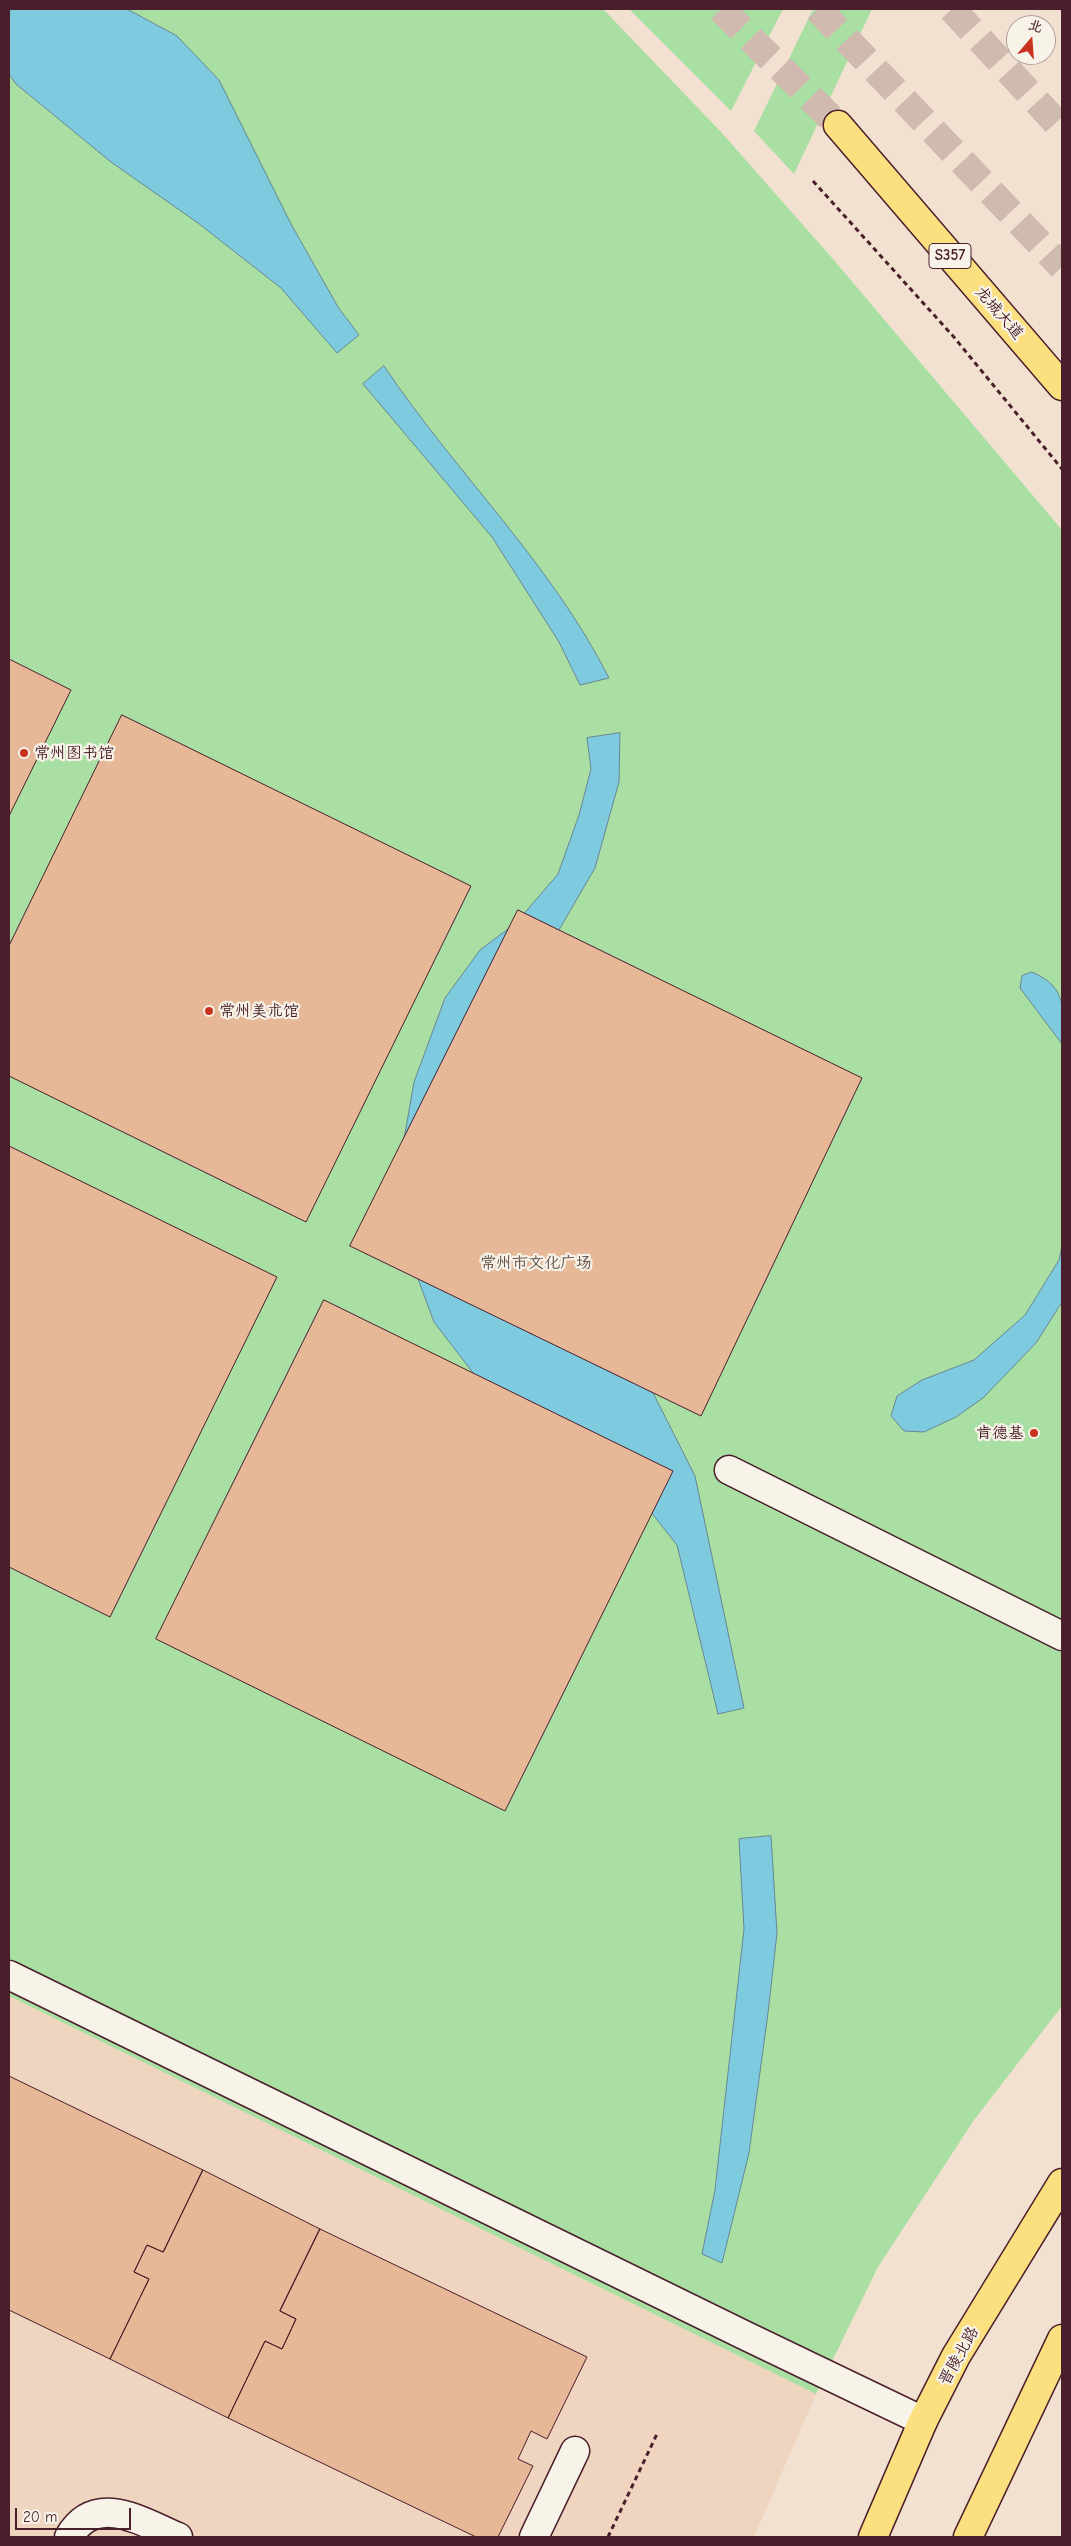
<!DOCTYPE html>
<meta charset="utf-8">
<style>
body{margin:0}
#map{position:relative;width:1071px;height:2546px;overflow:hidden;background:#f2e1d0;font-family:"Comic Neue","LXGW WenKai TC",sans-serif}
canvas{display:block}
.frame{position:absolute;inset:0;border:10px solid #4a1f2b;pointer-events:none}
.north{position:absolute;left:1006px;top:15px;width:50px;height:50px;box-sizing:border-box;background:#f7f3e8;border:1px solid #b29e9c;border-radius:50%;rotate:18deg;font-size:14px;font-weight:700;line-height:20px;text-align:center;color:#4a1f2b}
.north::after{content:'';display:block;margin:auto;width:18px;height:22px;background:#c8321e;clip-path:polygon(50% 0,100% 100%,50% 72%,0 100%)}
.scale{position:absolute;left:15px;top:2508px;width:116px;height:22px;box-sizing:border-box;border:2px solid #4a1f2b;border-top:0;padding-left:6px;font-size:15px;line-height:18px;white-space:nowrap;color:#4a1f2b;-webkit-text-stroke:4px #f7f3e8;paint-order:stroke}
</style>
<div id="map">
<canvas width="1071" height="2546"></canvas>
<div class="frame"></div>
<div class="north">北</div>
<div class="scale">20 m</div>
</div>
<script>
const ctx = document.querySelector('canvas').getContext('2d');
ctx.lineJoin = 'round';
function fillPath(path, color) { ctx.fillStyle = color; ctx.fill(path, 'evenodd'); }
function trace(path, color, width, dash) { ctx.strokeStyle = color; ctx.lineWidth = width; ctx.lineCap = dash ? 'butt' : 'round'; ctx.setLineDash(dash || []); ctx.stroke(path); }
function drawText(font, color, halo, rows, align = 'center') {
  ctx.font = font + ' "Comic Neue","LXGW WenKai TC",sans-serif'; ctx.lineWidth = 4.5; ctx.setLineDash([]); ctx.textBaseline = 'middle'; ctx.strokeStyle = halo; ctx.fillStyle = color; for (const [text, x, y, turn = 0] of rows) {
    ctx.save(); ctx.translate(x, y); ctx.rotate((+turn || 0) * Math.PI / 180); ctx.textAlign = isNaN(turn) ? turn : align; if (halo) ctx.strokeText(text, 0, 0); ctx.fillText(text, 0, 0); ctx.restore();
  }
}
fillPath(new Path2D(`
 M 9,1996 L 816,2394 L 754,2537 L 9,2537 Z`), '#efd5bf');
fillPath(new Path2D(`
 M 9,9 L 603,9 L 721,132 L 833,259 L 1062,530 L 1062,2006 L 974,2120 L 878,2267 L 816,2394 L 9,1996 Z
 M 629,9 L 783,9 L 731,111 Z
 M 813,9 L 872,9 L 794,174 L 754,131 Z`), '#a9dfa2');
const water = new Path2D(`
 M 9,9 L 127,9 L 177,36 L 219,80 L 291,224 L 338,307 L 359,335 L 337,353 L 281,288 L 198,223 L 111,162 L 16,84 L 9,74 Z
 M 384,366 C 455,472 551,563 609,678 L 580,685 L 559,642 L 492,537 L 363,384 Z
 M 620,733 L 619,782 L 595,868 L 549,947 L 641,1369 L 695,1476 L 744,1708 L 718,1714 L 677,1545 L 631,1487 L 484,1387 L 434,1322 L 403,1239 L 399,1168 L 414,1082 L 445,998 L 480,950 L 516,923 L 558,874 L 579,815 L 591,769 L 587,738 Z
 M 1032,972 C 1069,988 1062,1009 1062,1044 L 1020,988 L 1022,976 Z
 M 1062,1246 L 1062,1302 L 1036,1343 L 983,1398 L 956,1417 L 924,1432 L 904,1431 L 891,1416 L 897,1396 L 922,1380 L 974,1360 L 1025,1315 L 1059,1260 Z
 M 771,1836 L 777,1933 L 768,2013 L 749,2153 L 722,2263 L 702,2254 L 715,2190 L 744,1929 L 739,1839 Z`);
fillPath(water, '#7ecade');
trace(water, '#698696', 1);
const building = new Path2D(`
 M 9,659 L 71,690 L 9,816 Z
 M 122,715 L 471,886 L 306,1222 L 9,1076 L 9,946 Z
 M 518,910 L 862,1078 L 701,1416 L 350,1246 Z
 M 9,1146 L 277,1277 L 110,1617 L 9,1567 Z
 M 324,1300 L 673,1471 L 505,1811 L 156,1639 Z
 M 9,2076 L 203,2170 L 163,2252 L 147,2245 L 134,2272 L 149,2279 L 110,2359 L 9,2310 Z
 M 203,2170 L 320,2229 L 280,2311 L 296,2319 L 282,2349 L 265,2341 L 228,2418 L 110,2359 L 149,2279 L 134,2272 L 147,2245 L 163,2252 Z
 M 320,2229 L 587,2357 L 547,2439 L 531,2431 L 518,2459 L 533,2466 L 498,2537 L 476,2537 L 228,2418 L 265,2341 L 282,2349 L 296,2319 L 280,2311 Z`);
fillPath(building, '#e7b897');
trace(building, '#4a1f2b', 1);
trace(new Path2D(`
 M 721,9 L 838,125`), '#d0baaf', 28, [28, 14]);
trace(new Path2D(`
 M 818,9 L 1062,267
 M 952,9 L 1062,129`), '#d0baaf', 28, [28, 14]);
const minor = new Path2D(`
 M 729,1470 L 1062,1636
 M 9,1975 L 744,2335 L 923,2421
 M 69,2537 C 96,2491 142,2522 178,2537
 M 534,2537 L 575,2451`);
const major = new Path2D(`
 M 838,125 L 1062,386
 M 873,2537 L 923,2421 L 956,2356 L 1062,2183
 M 968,2537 L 1062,2339`);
trace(minor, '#4a1f2b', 31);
trace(major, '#4a1f2b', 31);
trace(new Path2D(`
 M 813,181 L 953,336 L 1062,469
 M 608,2537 L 657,2434`), '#4a1f2b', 3, [5, 4]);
trace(minor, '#f7f3e8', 28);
trace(major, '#fce080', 28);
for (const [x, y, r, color] of [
 [24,753,5,"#c8321e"],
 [209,1011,5,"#c8321e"],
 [1034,1433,5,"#c8321e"]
]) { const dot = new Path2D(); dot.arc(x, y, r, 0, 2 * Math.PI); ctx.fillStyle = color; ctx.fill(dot); trace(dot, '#f7f3e8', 2); }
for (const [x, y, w] of [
 [950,256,42]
]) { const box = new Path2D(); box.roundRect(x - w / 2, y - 12.5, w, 25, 4); ctx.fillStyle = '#f7f3e8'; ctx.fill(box); trace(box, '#4a1f2b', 1); }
drawText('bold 15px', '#4a1f2b', null, [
 ["S357",950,256]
]);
drawText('16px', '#4a1f2b', '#f7f3e8', [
 ["龙城大道",999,313,49],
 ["晋陵北路",959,2356,-61]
]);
drawText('16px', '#4a1f2b', '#f7f3e8', [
 ["常州图书馆",34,753],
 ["常州美术馆",219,1011],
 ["肯德基",1024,1433,"right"]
], 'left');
drawText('16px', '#624f49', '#f7f3e8', [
 ["常州市文化广场",536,1263]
]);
</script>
